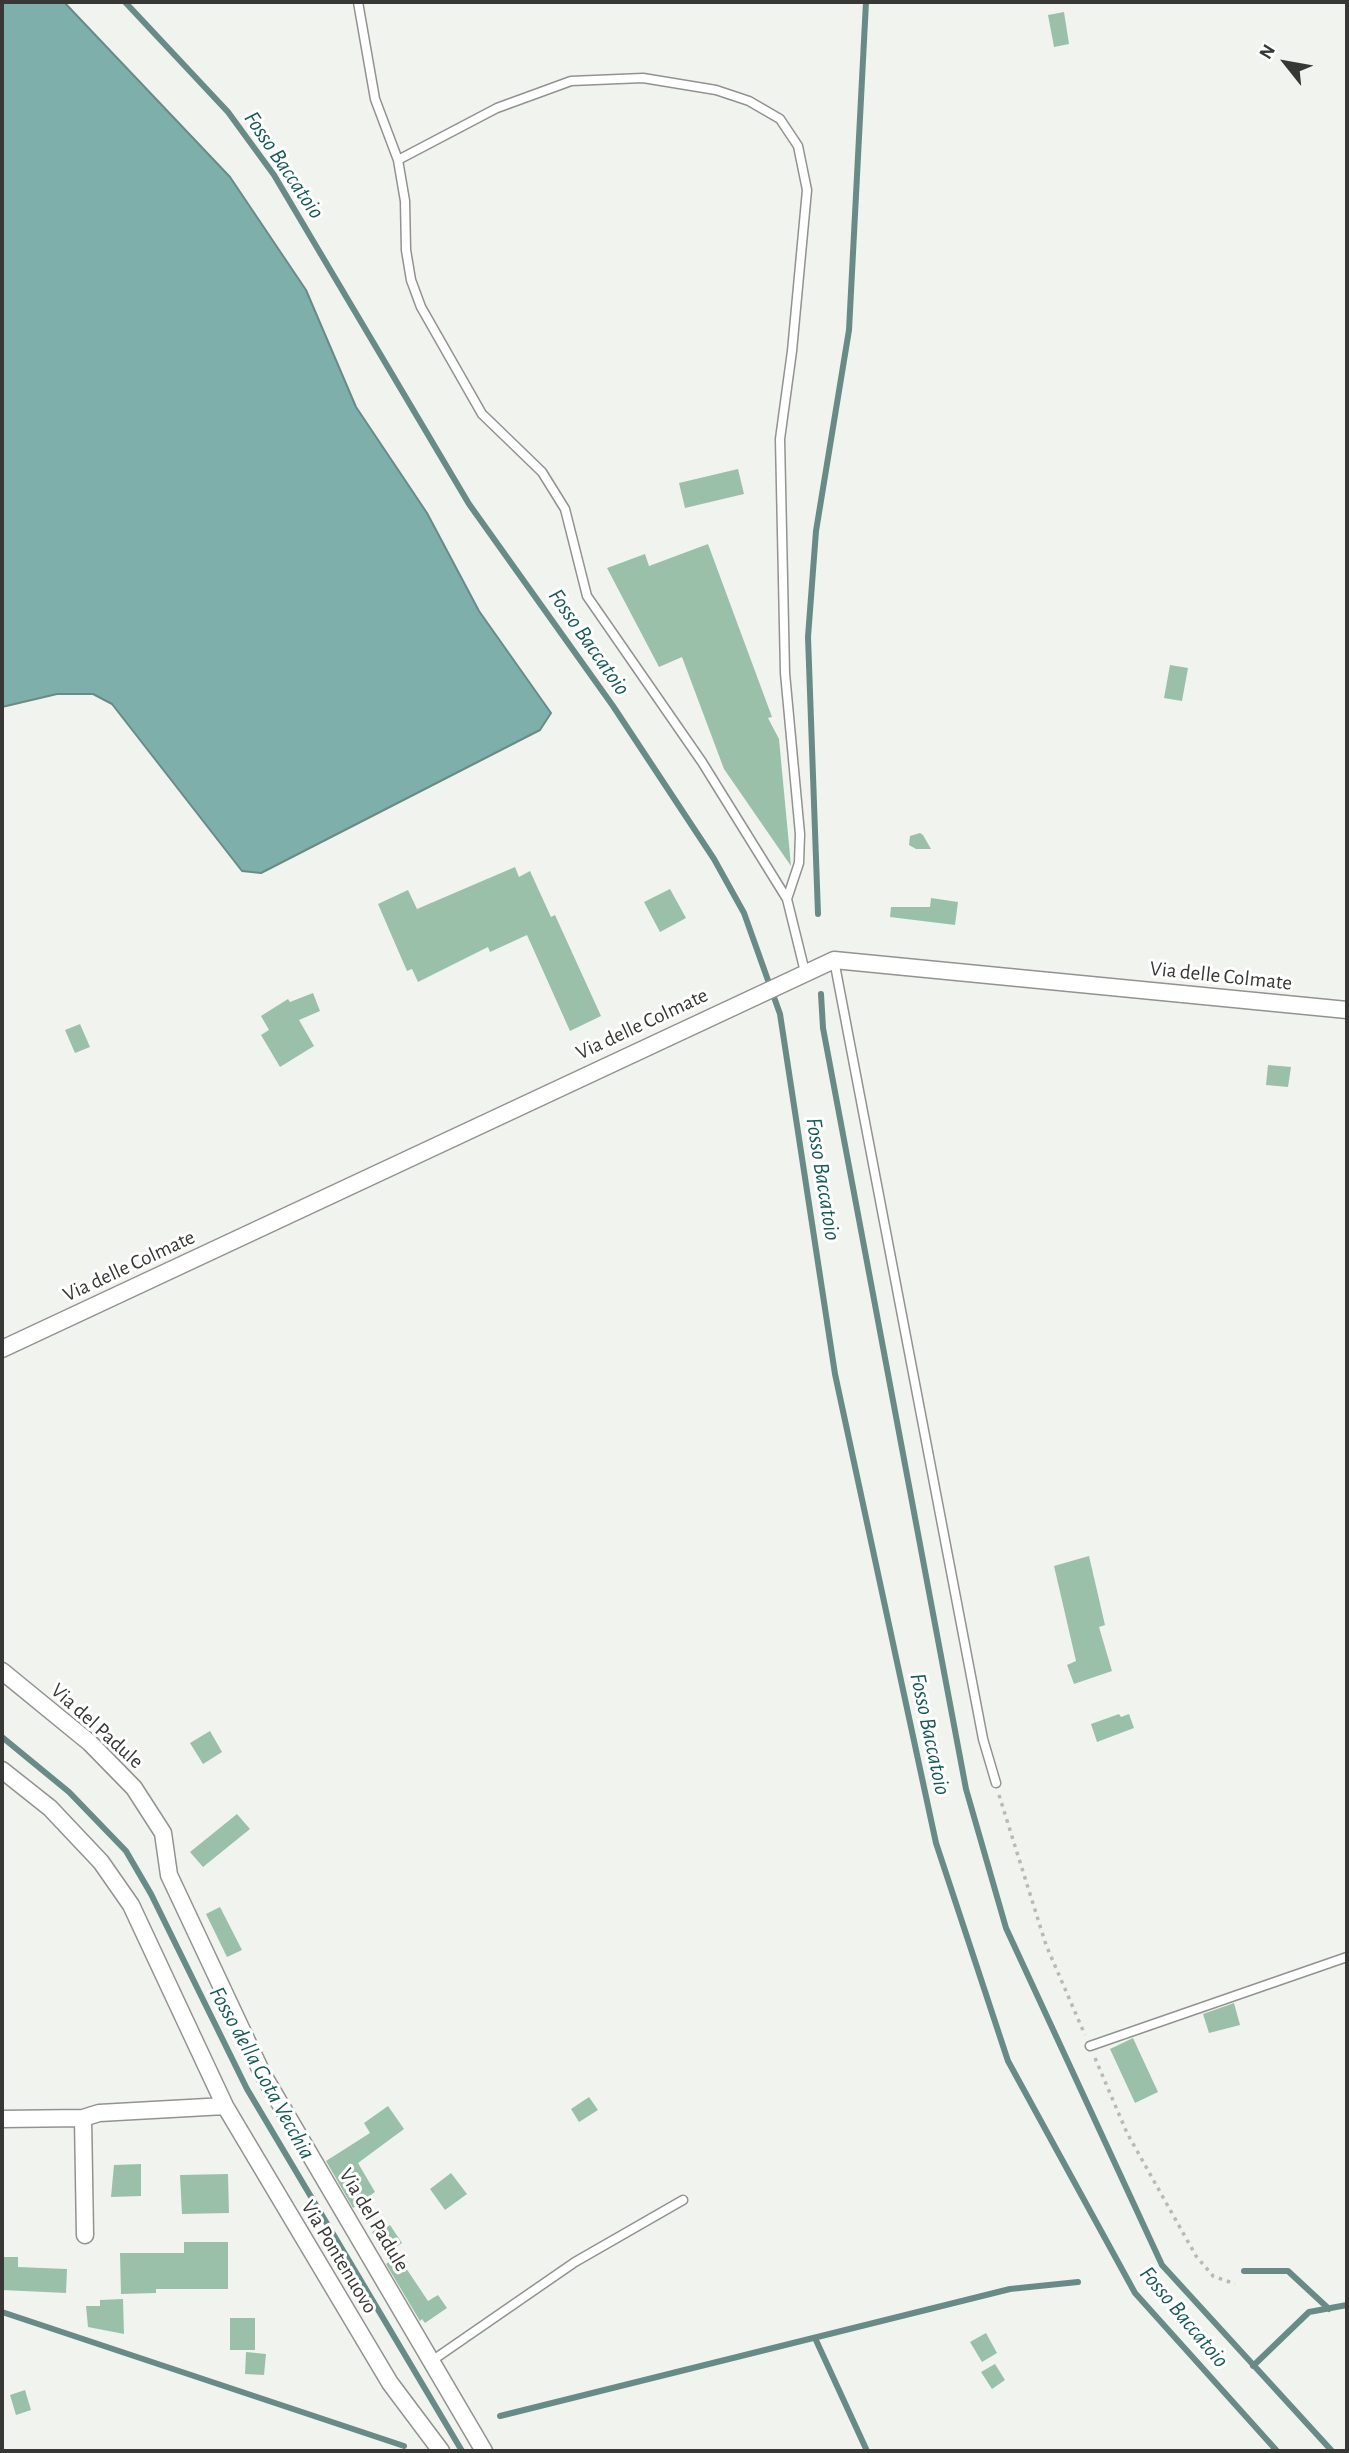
<!DOCTYPE html>
<style>
body{margin:0}
#map{position:relative;width:1349px;height:2453px;overflow:hidden;background:#f1f3ee;font-family:"Alegreya Sans",sans-serif}
canvas{display:block}
.frame{position:absolute;inset:0;border:4px solid #373736;pointer-events:none}
.north{position:absolute;left:1251px;top:28px;width:70px;height:70px;-webkit-text-stroke:5px #fff;paint-order:stroke;rotate:301deg;font-size:19px;font-weight:700;line-height:28px;text-align:center;color:#373736}
.north::after{content:'';display:block;margin:auto;width:24px;height:32px;background:#373736;clip-path:polygon(50% 0,100% 100%,50% 72%,0 100%)}
</style>
<div id="map">
<canvas width="1349" height="2453"></canvas>
<div class="frame"></div>
<div class="north">N</div>
</div>
<script>
const ctx = document.querySelector('canvas').getContext('2d');
ctx.lineJoin = 'round';
function fillPath(path, color) { ctx.fillStyle = color; ctx.fill(path, 'evenodd'); }
function trace(path, color, width, dash) { ctx.strokeStyle = color; ctx.lineWidth = width; ctx.lineCap = dash ? 'butt' : 'round'; ctx.setLineDash(dash || []); ctx.stroke(path); }
function drawText(font, color, halo, rows, align = 'center') {
  ctx.font = font + ' "Alegreya Sans",sans-serif'; ctx.lineWidth = 6; ctx.setLineDash([]); ctx.textBaseline = 'middle'; ctx.strokeStyle = halo; ctx.fillStyle = color; for (const [text, x, y, turn = 0] of rows) {
    ctx.save(); ctx.translate(x, y); ctx.rotate((+turn || 0) * Math.PI / 180); ctx.textAlign = isNaN(turn) ? turn : align; if (halo) ctx.strokeText(text, 0, 0); ctx.fillText(text, 0, 0); ctx.restore();
  }
}
const water = new Path2D(`
 M 2,2 L 64,2 L 230,177 L 306,290 L 356,407 L 427,513 L 479,611 L 551,713 L 540,730 L 261,873 L 242,871 L 112,704 L 93,694 L 57,694 L 2,707 Z`);
fillPath(water, '#7fafab');
trace(water, '#698b88', 2);
trace(new Path2D(`
 M 125,2 L 228,112 L 274,175 L 469,504 L 613,706 L 714,859 L 744,913 L 780,1014 L 835,1374 L 936,1843 L 1008,2061 L 1135,2293 L 1277,2451
 M 818,914 L 808,637 L 816,531 L 849,330 L 866,2
 M 821,994 L 823,1028 L 966,1789 L 1006,1928 L 1162,2265 L 1332,2451
 M 2,1737 L 69,1792 L 126,1851 L 151,1894 L 247,2089 L 462,2451
 M 1244,2271 L 1288,2271 L 1329,2309
 M 2,2312 L 404,2446
 M 815,2338 L 867,2451
 M 1253,2366 L 1309,2312 L 1347,2305
 M 500,2416 L 1010,2289 L 1078,2282`), '#698b88', 6);
fillPath(new Path2D(`
 M 1064,12 L 1069,44 L 1054,47 L 1048,15 Z
 M 738,469 L 744,494 L 685,508 L 679,483 Z
 M 708,544 L 772,717 L 768,718 L 779,739 L 791,866 L 724,769 L 682,657 L 659,667 L 607,568 L 645,554 L 649,566 Z
 M 1170,665 L 1188,668 L 1182,701 L 1164,698 Z
 M 920,833 L 923,835 L 931,849 L 916,849 L 909,845 L 910,836 Z
 M 515,867 L 519,877 L 530,871 L 551,917 L 555,915 L 601,1016 L 570,1031 L 527,935 L 490,952 L 488,947 L 418,982 L 412,969 L 407,971 L 378,904 L 408,890 L 417,909 Z
 M 670,889 L 686,918 L 660,932 L 644,902 Z
 M 931,898 L 958,902 L 955,925 L 890,917 L 891,907 L 930,907 Z
 M 313,993 L 320,1011 L 299,1020 L 314,1046 L 280,1067 L 261,1035 L 269,1030 L 261,1016 L 288,999 L 290,1002 Z
 M 80,1024 L 90,1047 L 75,1053 L 65,1030 Z
 M 1268,1065 L 1291,1067 L 1288,1087 L 1266,1085 Z
 M 1089,1556 L 1105,1625 L 1099,1627 L 1112,1671 L 1074,1684 L 1067,1665 L 1076,1661 L 1054,1566 Z
 M 1119,1714 L 1121,1717 L 1129,1714 L 1134,1728 L 1097,1742 L 1091,1724 Z
 M 210,1731 L 222,1752 L 203,1764 L 190,1743 Z
 M 237,1814 L 250,1829 L 203,1867 L 190,1852 Z
 M 220,1907 L 242,1950 L 227,1957 L 206,1914 Z
 M 1234,2003 L 1240,2025 L 1209,2033 L 1203,2014 Z
 M 1133,2038 L 1158,2092 L 1135,2103 L 1110,2049 Z
 M 589,2097 L 598,2110 L 579,2122 L 571,2109 Z
 M 388,2106 L 404,2129 L 358,2163 L 375,2192 L 353,2208 L 326,2161 L 370,2133 L 364,2123 Z
 M 141,2164 L 141,2196 L 111,2197 L 114,2165 Z
 M 451,2173 L 467,2194 L 445,2210 L 430,2189 Z
 M 228,2174 L 229,2213 L 182,2214 L 180,2175 Z
 M 385,2224 L 387,2227 L 390,2225 L 402,2243 L 386,2253 L 372,2232 Z
 M 184,2242 L 228,2242 L 228,2289 L 156,2289 L 156,2293 L 121,2294 L 120,2253 L 184,2253 Z
 M 398,2256 L 428,2301 L 438,2295 L 447,2308 L 425,2323 L 422,2319 L 420,2321 L 386,2264 Z
 M 2,2257 L 18,2257 L 18,2267 L 67,2269 L 66,2293 L 2,2290 Z
 M 123,2299 L 124,2334 L 88,2327 L 86,2306 L 100,2306 L 100,2300 Z
 M 230,2318 L 255,2318 L 255,2350 L 230,2350 Z
 M 986,2333 L 997,2353 L 982,2362 L 970,2342 Z
 M 246,2352 L 266,2354 L 264,2375 L 245,2374 Z
 M 995,2364 L 1005,2380 L 992,2389 L 981,2372 Z
 M 25,2390 L 31,2410 L 16,2415 L 10,2395 Z`), '#9bc0a9');
const lane = new Path2D(`
 M 358,2 L 375,99 L 398,160 L 405,201 L 406,250 L 411,280 L 421,307 L 482,414 L 542,472 L 565,509 L 587,596 L 702,762 L 787,899 L 805,972
 M 398,160 L 497,108 L 571,81 L 643,78 L 716,90 L 749,101 L 780,119 L 798,146 L 807,190 L 792,351 L 780,439 L 785,673 L 800,834 L 799,863 L 787,899
 M 834,960 L 983,1739 L 996,1783
 M 1090,2046 L 1347,1957
 M 433,2360 L 575,2262 L 683,2200`);
const street = new Path2D(`
 M 2,1349 L 834,960 L 1347,1010
 M 2,1671 L 90,1743 L 134,1788 L 163,1833 L 169,1875 L 262,2073 L 484,2451
 M 2,1770 L 50,1808 L 101,1862 L 131,1905 L 225,2106 L 390,2383 L 441,2451
 M 83,2118 L 85,2235
 M 2,2119 L 83,2118 L 99,2113 L 225,2106`);
trace(lane, '#929390', 11);
trace(street, '#929390', 19);
trace(new Path2D(`
 M 999,1795 L 1046,1945 L 1085,2035
 M 1095,2058 L 1127,2133 L 1196,2256 L 1213,2276 L 1235,2284`), '#b9bab7', 3.5, [3.5, 5]);
trace(lane, '#fff', 8);
trace(street, '#fff', 16);
drawText('21px', '#373736', '#fff', [
 ["Via delle Colmate",1221,976,6],
 ["Via delle Colmate",642,1024,-25],
 ["Via delle Colmate",129,1266,-25],
 ["Via del Padule",97,1726,42],
 ["Via del Padule",374,2220,59],
 ["Via Pontenuovo",339,2257,59]
]);
drawText('italic 23px', '#165a57', '#fff', [
 ["Fosso Baccatoio",284,165,56],
 ["Fosso Baccatoio",589,642,55],
 ["Fosso Baccatoio",823,1179,81],
 ["Fosso Baccatoio",930,1734,78],
 ["Fosso della Gota Vecchia",262,2073,61],
 ["Fosso Baccatoio",1184,2317,50]
]);
</script>
